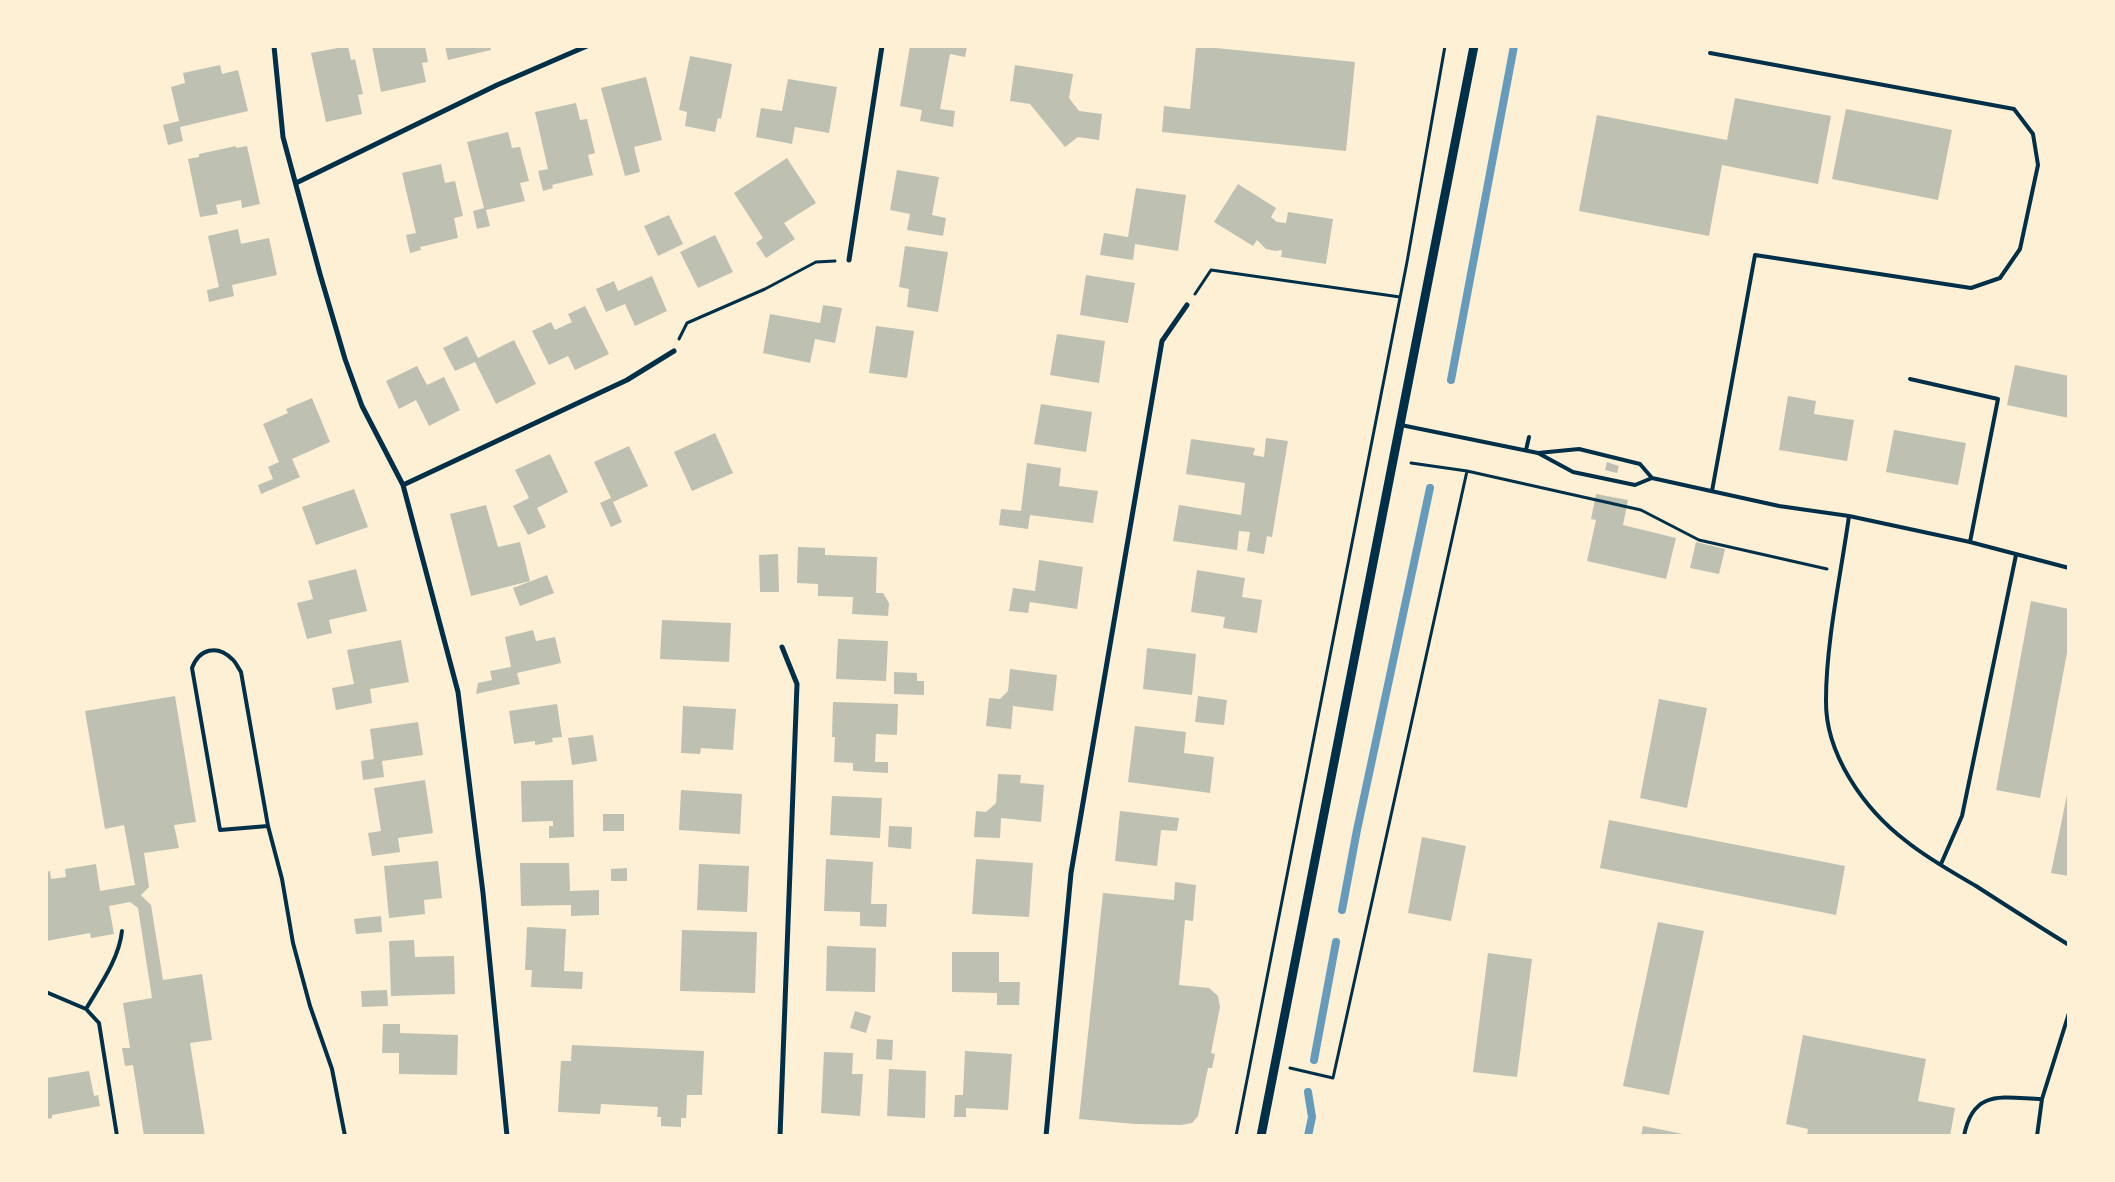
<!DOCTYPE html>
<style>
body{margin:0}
#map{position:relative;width:2115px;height:1182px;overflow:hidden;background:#fdf0d5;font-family:"Fira Sans",sans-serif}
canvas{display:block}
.frame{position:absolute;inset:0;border:48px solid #fdf0d5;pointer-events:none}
</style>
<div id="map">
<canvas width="2115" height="1182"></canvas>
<div class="frame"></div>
</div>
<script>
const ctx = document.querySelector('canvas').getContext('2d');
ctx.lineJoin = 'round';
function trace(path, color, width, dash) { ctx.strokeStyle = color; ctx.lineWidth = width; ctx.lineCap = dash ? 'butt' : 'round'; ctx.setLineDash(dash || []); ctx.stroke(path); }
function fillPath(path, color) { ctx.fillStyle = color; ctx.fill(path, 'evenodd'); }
trace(new Path2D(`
 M 1451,380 L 1514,46
 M 1342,910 L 1357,830 L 1430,488
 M 1314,1060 L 1336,942
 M 1308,1092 L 1312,1117 L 1308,1136`), '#669bbc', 8);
fillPath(new Path2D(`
 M 348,46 L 351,60 L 355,59 L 363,94 L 358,95 L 362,114 L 326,122 L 311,53 Z
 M 372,46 L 425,46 L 428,62 L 422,63 L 426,82 L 381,92 Z
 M 445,46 L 490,46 L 491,50 L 448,60 Z
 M 910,46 L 967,46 L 965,57 L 950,54 L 940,109 L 955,111 L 953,127 L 920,121 L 922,110 L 900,106 Z
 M 1196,46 L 1355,62 L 1346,151 L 1162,132 L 1164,106 L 1190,109 Z
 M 690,56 L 732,64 L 721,119 L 718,118 L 715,132 L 685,126 L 687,112 L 679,110 Z
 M 220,65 L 222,74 L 238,70 L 248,111 L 180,127 L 183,141 L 168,145 L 163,125 L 179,121 L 171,87 L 185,83 L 183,73 Z
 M 1015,65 L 1073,74 L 1069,98 L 1079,111 L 1102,114 L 1099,140 L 1078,137 L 1065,147 L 1030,104 L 1010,101 Z
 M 646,77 L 662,140 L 634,147 L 640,172 L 625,176 L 601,88 Z
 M 788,79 L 837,87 L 829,133 L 795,127 L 792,144 L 756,137 L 761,108 L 782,111 Z
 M 1735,98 L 1831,116 L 1818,184 L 1722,165 L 1709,236 L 1579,211 L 1597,115 L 1727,140 Z
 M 576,103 L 580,120 L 587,119 L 595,153 L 588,155 L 593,175 L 552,185 L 553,188 L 543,191 L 538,171 L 548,169 L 535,112 Z
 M 1846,109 L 1952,130 L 1938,200 L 1832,179 Z
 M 508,132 L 512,148 L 520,147 L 529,181 L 520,183 L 525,201 L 486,210 L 490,226 L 477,229 L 473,211 L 484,208 L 467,142 Z
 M 236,146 L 236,148 L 247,146 L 260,204 L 242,208 L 241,200 L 216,205 L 218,214 L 200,217 L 188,159 L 199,157 L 199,154 Z
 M 787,158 L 816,203 L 784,223 L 795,239 L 766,258 L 756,243 L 763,238 L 734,193 Z
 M 441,164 L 445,183 L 455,181 L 463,216 L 454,218 L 458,238 L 420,247 L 421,250 L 410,253 L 406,235 L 416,233 L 402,173 Z
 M 897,170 L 939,177 L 932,215 L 946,218 L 943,236 L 907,230 L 910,214 L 890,210 Z
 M 1238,184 L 1276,208 L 1271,217 L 1277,222 L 1286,223 L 1288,212 L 1333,219 L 1326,264 L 1281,257 L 1282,250 L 1276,251 L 1266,249 L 1257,240 L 1253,246 L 1214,222 Z
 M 1136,188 L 1186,195 L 1178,251 L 1135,244 L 1133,260 L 1100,255 L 1104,233 L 1128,237 Z
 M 669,215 L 683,244 L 658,256 L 644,226 Z
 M 238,229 L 241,244 L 269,238 L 277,275 L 232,285 L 234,296 L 209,302 L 207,290 L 219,287 L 208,236 Z
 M 715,235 L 733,272 L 698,288 L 680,252 Z
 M 905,246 L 948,252 L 938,312 L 907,307 L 909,289 L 899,287 Z
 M 1086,275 L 1135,283 L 1128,323 L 1080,315 Z
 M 652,276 L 667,311 L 635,326 L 625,304 L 606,312 L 596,289 L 614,281 L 618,291 Z
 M 823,305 L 842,308 L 835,343 L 815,339 L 810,363 L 763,353 L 770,314 L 820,323 Z
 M 585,306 L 609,354 L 575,370 L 568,356 L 549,365 L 532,331 L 551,322 L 555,330 L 572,322 L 568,314 Z
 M 876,326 L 914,331 L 907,378 L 869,373 Z
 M 1057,334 L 1105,341 L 1099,383 L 1050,375 Z
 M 467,336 L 478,358 L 514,340 L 536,384 L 496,404 L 475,362 L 455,371 L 443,348 Z
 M 2015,365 L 2069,376 L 2069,418 L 2007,405 Z
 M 417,366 L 427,385 L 444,377 L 460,410 L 429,426 L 416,400 L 399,409 L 386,381 Z
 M 1788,396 L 1816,401 L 1814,414 L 1854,420 L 1847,461 L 1779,450 Z
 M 312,398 L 330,442 L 292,459 L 300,477 L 261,494 L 258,485 L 273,479 L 268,467 L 279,462 L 263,424 L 288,413 L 286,409 Z
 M 1041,404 L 1092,412 L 1086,452 L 1034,444 Z
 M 1894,430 L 1966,443 L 1958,485 L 1886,472 Z
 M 715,433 L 733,473 L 692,491 L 674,452 Z
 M 1266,438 L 1288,441 L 1272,537 L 1267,536 L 1264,554 L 1247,551 L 1250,532 L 1239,531 L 1237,550 L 1173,541 L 1179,505 L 1241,515 L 1245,483 L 1186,474 L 1191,439 L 1255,448 L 1253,455 L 1264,457 Z
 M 629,446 L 648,486 L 613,502 L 622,522 L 611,527 L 600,503 L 611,498 L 594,462 Z
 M 550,454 L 568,492 L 537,508 L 546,527 L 528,535 L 513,506 L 529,498 L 515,470 Z
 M 1607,462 L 1619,466 L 1617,473 L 1605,470 Z
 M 1027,463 L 1061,468 L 1059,486 L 1098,491 L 1093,523 L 1030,515 L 1028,529 L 999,525 L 1001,509 L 1021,511 Z
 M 354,489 L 368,527 L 316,545 L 302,507 Z
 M 1596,494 L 1628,500 L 1623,525 L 1676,538 L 1666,579 L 1587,561 L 1596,520 L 1591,519 Z
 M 486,505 L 498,547 L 520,542 L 530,581 L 471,596 L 450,514 Z
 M 1696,542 L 1725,549 L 1719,574 L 1690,568 Z
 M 798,547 L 825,548 L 825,555 L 877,557 L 876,593 L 883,593 L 889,603 L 888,616 L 852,614 L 853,597 L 818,596 L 818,584 L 797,583 Z
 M 778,554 L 779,592 L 760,592 L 759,555 Z
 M 1039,560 L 1083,567 L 1077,609 L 1030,602 L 1028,613 L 1009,611 L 1013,588 L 1035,591 Z
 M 356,569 L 367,611 L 329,620 L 332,633 L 307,639 L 297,603 L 313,599 L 308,581 Z
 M 1197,570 L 1245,578 L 1242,597 L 1262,600 L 1257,633 L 1223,628 L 1225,617 L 1191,612 Z
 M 547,575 L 554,593 L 520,606 L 513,588 Z
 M 2031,601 L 2069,609 L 2069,642 L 2040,798 L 1996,790 Z
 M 662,620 L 731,623 L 729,662 L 660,659 Z
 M 533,630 L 536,641 L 555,637 L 561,663 L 517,673 L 520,684 L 476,694 L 478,683 L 492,680 L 490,671 L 511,667 L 505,637 Z
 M 838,639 L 888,641 L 886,681 L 836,679 Z
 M 401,640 L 409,682 L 370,689 L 372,703 L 336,710 L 332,688 L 354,684 L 347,650 Z
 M 1147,648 L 1196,654 L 1192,695 L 1143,689 Z
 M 1010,669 L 1057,675 L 1053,711 L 1013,706 L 1011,729 L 986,726 L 989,698 L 1000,699 L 1008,691 Z
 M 894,672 L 917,673 L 917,681 L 924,681 L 924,695 L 894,694 Z
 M 175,696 L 196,822 L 174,825 L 179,848 L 144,853 L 149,887 L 141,895 L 151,905 L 163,980 L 202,974 L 212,1040 L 190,1043 L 205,1136 L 144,1136 L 133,1065 L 125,1066 L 122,1048 L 130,1048 L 123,1003 L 152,998 L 138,908 L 130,902 L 109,906 L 114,934 L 91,938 L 90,933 L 46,941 L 46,872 L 50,871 L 51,879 L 66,877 L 65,869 L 96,864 L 100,891 L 135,885 L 124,825 L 105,829 L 85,711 Z
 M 1198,696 L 1227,700 L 1224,725 L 1195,722 Z
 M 1659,699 L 1707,708 L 1687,808 L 1640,798 Z
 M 833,702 L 898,704 L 897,735 L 876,734 L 875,762 L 888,762 L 888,773 L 853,771 L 853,763 L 834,762 L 835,737 L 832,737 Z
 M 557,704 L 562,737 L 552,738 L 553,742 L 535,745 L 535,741 L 514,744 L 509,711 Z
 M 683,706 L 736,709 L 733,750 L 701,748 L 700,754 L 681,753 Z
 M 418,722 L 423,755 L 382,761 L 384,777 L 363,780 L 361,761 L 374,759 L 370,729 Z
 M 1135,726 L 1186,732 L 1184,753 L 1214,757 L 1210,793 L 1128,782 Z
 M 593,735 L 597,761 L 572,765 L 568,738 Z
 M 998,774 L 1021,775 L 1020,783 L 1044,785 L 1041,822 L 1001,818 L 1000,838 L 974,837 L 976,811 L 986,812 L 996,803 Z
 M 425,780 L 433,833 L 398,838 L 400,852 L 372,856 L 368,833 L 381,831 L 374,788 Z
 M 573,780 L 574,837 L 549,838 L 549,826 L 553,826 L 553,821 L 522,822 L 521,781 Z
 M 681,790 L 742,794 L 740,834 L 679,830 Z
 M 2068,790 L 2069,790 L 2069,876 L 2051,873 Z
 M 832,796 L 882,798 L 880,838 L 830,835 Z
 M 1120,811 L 1179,818 L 1177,831 L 1161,830 L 1157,866 L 1115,861 Z
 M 603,814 L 624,814 L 624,831 L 603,831 Z
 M 1609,820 L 1845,866 L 1836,915 L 1600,868 Z
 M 889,826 L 912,827 L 911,849 L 888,847 Z
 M 1422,837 L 1466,846 L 1451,921 L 1408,913 Z
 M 826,859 L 873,862 L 871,904 L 887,904 L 886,927 L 860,926 L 860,912 L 824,911 Z
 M 976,859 L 1033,863 L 1029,917 L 972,914 Z
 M 438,861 L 442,898 L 424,900 L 425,914 L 389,918 L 384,866 Z
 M 520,863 L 569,863 L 570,891 L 599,890 L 599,915 L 571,916 L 571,905 L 521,906 Z
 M 699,864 L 749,866 L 747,912 L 697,910 Z
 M 627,868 L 627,881 L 611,881 L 611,869 Z
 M 1175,882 L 1196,885 L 1193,921 L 1185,920 L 1179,985 L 1209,988 L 1218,996 L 1220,1007 L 1211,1053 L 1215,1054 L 1212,1068 L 1208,1068 L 1198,1116 L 1192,1123 L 1181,1125 L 1135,1124 L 1079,1119 L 1103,893 L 1174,900 Z
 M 381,916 L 382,932 L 356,934 L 354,919 Z
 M 1658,922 L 1704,931 L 1669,1095 L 1623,1086 Z
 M 527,927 L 566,929 L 564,971 L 583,972 L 582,989 L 531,987 L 532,970 L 525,970 Z
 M 682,930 L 757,932 L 755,993 L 680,991 Z
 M 414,940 L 415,957 L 454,956 L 455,994 L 391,996 L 389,941 Z
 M 827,946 L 876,948 L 875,992 L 826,991 Z
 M 952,952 L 999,952 L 999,982 L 1020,982 L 1019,1005 L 997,1005 L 997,993 L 952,992 Z
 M 1488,953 L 1532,959 L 1517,1077 L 1473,1072 Z
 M 387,990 L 388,1006 L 362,1007 L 361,991 Z
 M 855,1011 L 871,1016 L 866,1033 L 850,1028 Z
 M 383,1024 L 400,1024 L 400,1033 L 458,1035 L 457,1075 L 399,1074 L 399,1053 L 382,1053 Z
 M 1803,1035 L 1926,1059 L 1918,1101 L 1955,1108 L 1950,1136 L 1807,1136 L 1808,1129 L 1786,1124 Z
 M 877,1039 L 893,1040 L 892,1060 L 876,1059 Z
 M 572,1045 L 704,1051 L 702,1095 L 687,1095 L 686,1118 L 681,1118 L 681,1127 L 661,1126 L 661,1117 L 657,1117 L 658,1107 L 601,1104 L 600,1114 L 558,1112 L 561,1061 L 571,1061 Z
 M 965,1051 L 1012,1054 L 1008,1110 L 966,1108 L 966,1117 L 954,1117 L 955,1095 L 963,1095 Z
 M 824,1052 L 853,1053 L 852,1074 L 863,1074 L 860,1116 L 821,1113 Z
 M 889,1069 L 926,1071 L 925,1118 L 887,1116 Z
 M 89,1071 L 94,1096 L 98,1095 L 100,1106 L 52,1115 L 52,1118 L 46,1119 L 46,1078 Z
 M 1643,1126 L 1688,1135 L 1688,1136 L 1641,1136 Z`), '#bec0b2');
trace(new Path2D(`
 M 1195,294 L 1211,270 L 1400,297
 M 679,339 L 687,323 L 765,289 L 816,262 L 835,261
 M 1411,463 L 1467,471
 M 1290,1068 L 1333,1078 L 1467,471 L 1641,510 L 1699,540 L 1827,569
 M 1236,1136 L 1407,262 L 1445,46`), '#003049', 3);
trace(new Path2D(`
 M 1710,53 L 2014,109 L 2033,134 L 2038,165 L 2020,249 L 2000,278 L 1971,288 L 1755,255 L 1712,491
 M 1910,379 L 1998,399 L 1970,542
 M 1401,425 L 1538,453 L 1573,472 L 1635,485 L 1652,478 L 1779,506 L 1849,516 L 1970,542 L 2069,568
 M 1526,450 L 1529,437
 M 1538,453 L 1579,449 L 1640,464 L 1652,478
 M 1849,516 C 1841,574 1826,642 1826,700 C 1825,754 1864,809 1906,841 C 1927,858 1952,872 1976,886 C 2007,906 2038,926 2069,945
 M 268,826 L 220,830 L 192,668 C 199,649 217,644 232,659 C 236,662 238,668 241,672 L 268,826 L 282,879 L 293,943 L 310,1006 L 332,1069 L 345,1136
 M 1941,864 L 1962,816 L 2016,555
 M 46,992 L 86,1009 L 99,1023 L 117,1136
 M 86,1009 C 100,985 119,959 122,931
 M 1964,1136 C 1973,1088 2003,1098 2042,1099
 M 2037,1136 L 2042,1099 L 2069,1013`), '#003049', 4);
trace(new Path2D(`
 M 274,46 L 283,137 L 320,274 L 345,359 L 362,406 L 403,485 L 458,692 L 483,893 L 507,1136
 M 296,183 L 497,85 L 587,46
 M 849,260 L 882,46
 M 403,485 L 627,380 L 674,351
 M 780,1136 L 797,684 L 782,647
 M 1046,1136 L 1071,873 L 1162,341 L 1187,305`), '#003049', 5);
trace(new Path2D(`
 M 1261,1136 L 1474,46`), '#003049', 9);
</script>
